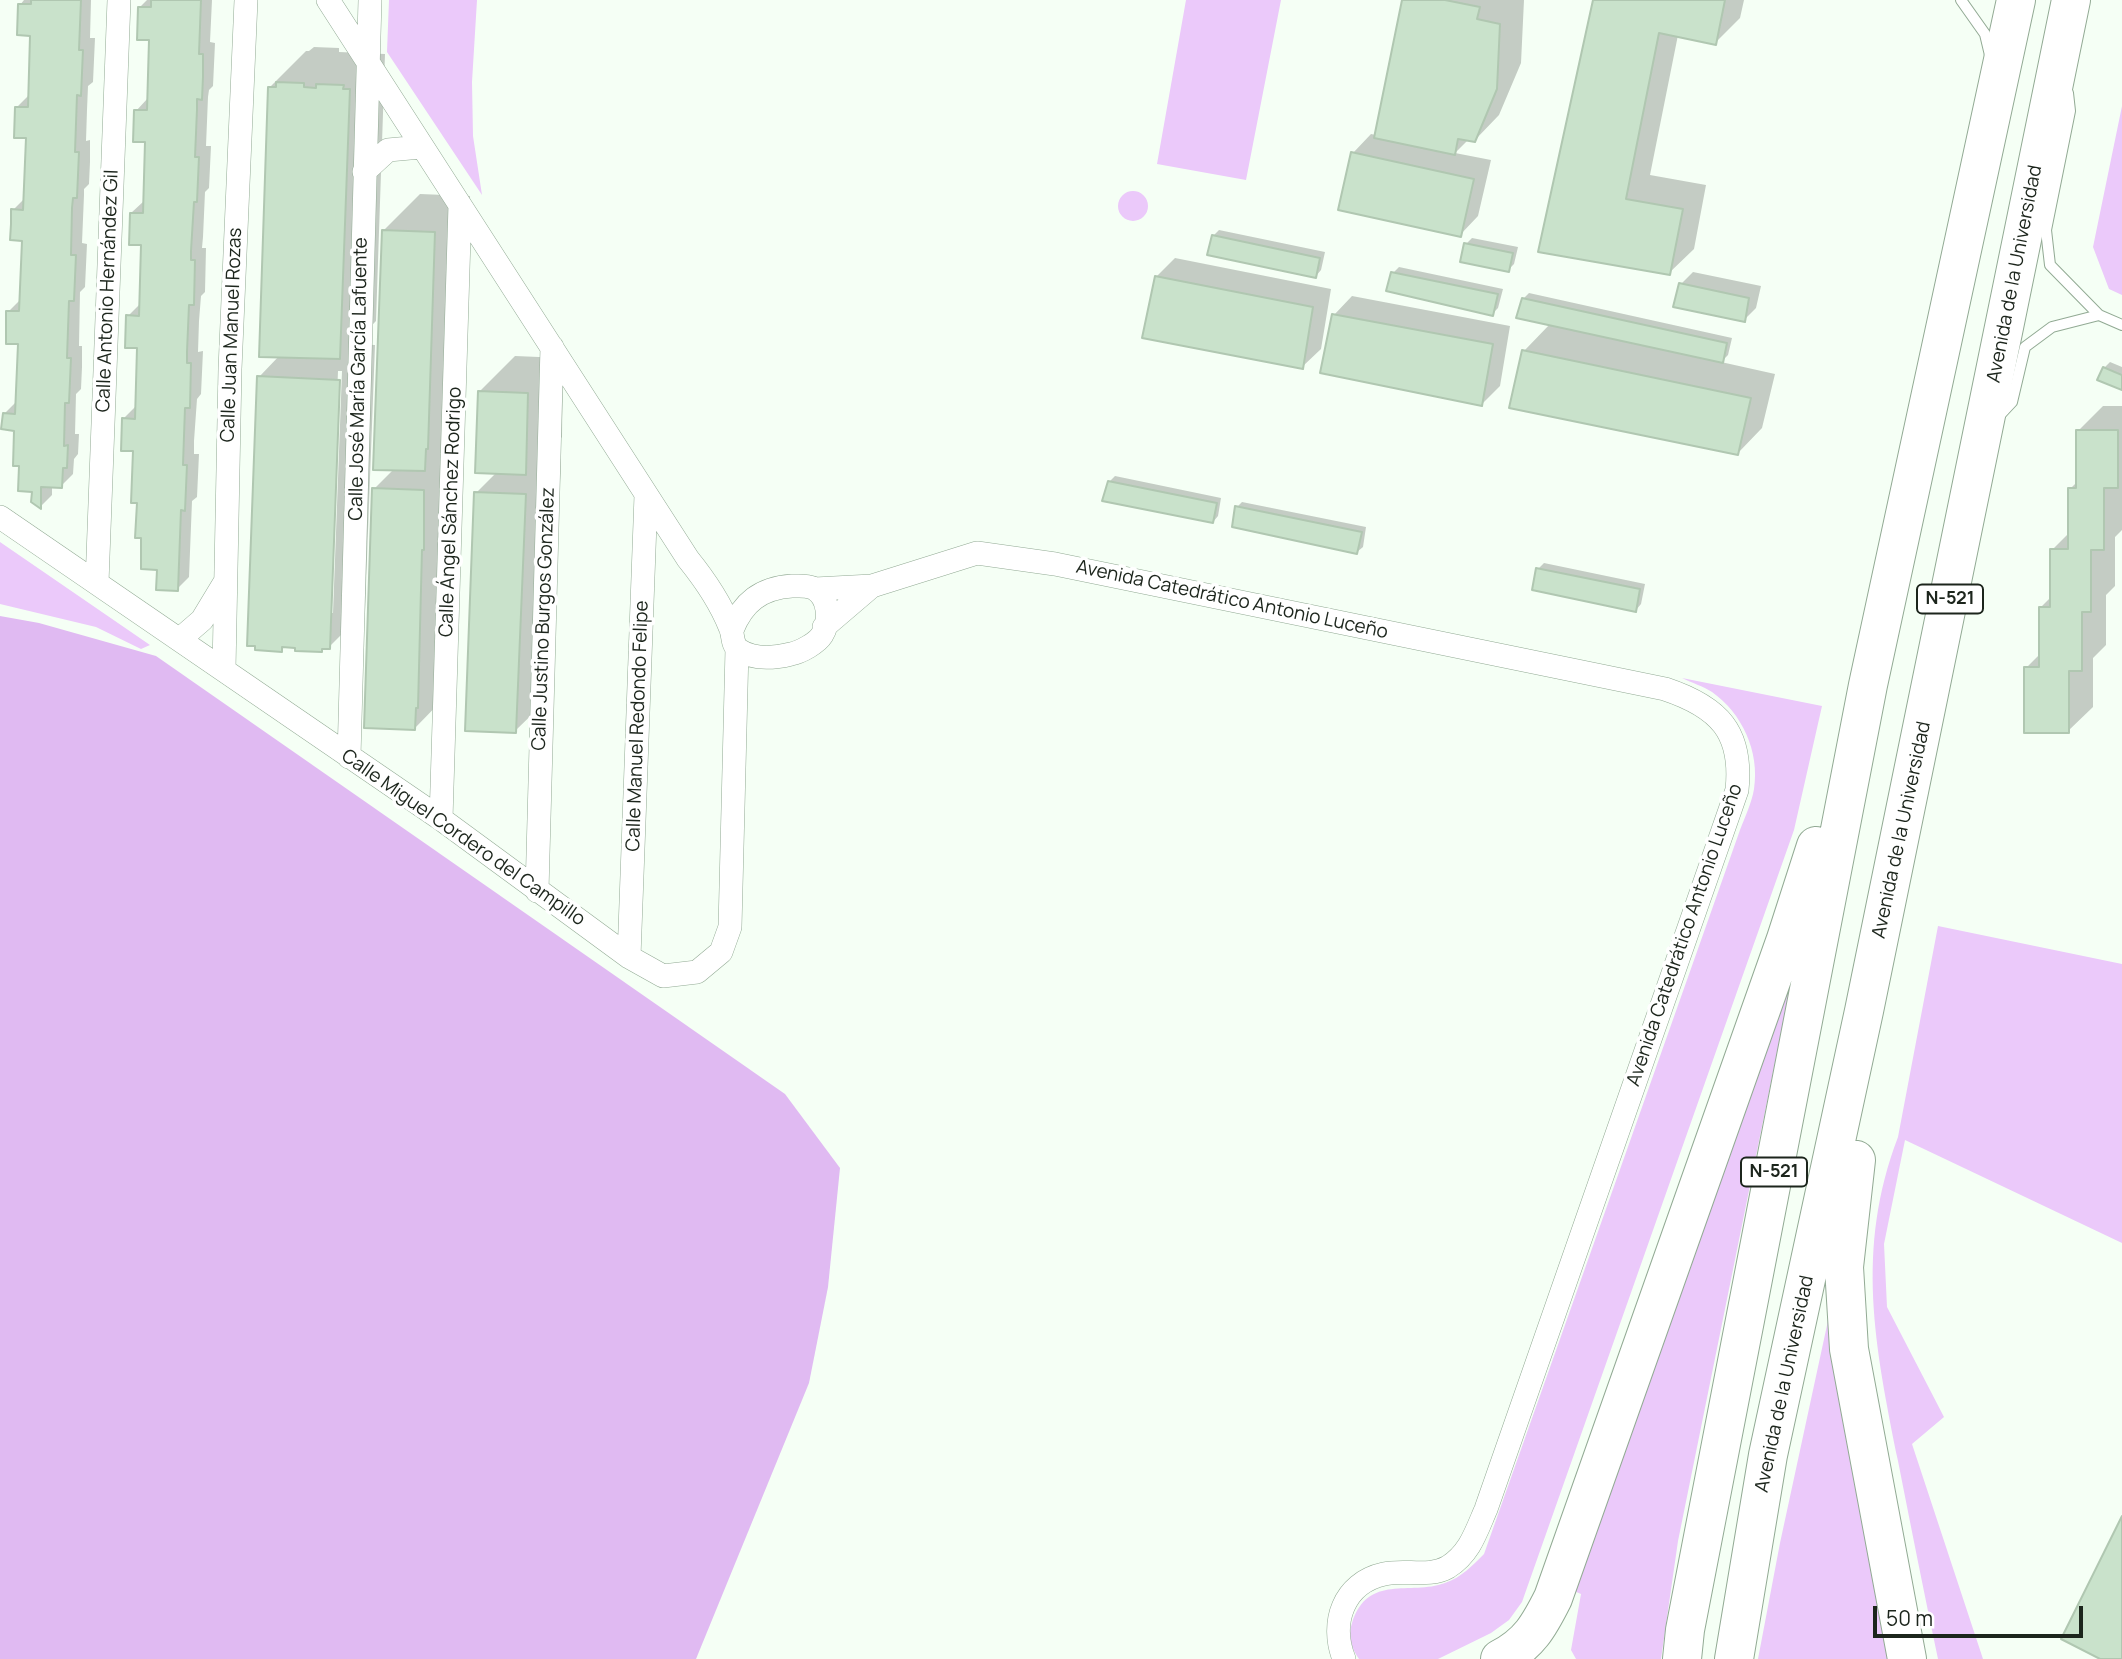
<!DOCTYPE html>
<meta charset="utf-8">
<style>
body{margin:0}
#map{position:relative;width:2122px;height:1659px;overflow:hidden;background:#f5fff5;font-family:Manrope,sans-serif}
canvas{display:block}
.scale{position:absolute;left:1873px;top:1606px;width:210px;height:32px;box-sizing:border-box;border:4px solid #1c251c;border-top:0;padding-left:9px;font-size:21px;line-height:24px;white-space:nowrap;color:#1c251c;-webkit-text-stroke:5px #fff;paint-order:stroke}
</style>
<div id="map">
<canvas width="2122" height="1659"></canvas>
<div class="scale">50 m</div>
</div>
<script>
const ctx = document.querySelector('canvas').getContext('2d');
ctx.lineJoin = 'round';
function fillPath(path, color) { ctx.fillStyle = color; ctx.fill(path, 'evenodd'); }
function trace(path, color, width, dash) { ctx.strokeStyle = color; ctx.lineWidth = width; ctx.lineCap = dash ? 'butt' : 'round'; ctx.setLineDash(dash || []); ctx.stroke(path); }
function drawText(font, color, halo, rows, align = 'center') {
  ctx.font = font + ' Manrope,sans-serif'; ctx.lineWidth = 7; ctx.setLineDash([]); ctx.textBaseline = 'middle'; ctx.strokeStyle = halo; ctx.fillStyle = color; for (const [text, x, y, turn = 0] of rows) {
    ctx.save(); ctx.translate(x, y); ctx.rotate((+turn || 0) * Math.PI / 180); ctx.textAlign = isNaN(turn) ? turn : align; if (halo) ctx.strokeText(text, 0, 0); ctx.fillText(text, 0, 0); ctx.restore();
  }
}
fillPath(new Path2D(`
 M 389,0 L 477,0 L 472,82 L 473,136 L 482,195 L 387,52 Z
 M 1186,0 L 1281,0 L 1246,180 L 1157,164 Z
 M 2122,106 L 2122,295 L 2109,289 L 2093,247 Z
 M1118 206a15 15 0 1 1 30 0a15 15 0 1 1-30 0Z
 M 0,542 L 150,645 L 141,649 L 96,627 L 0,604 Z
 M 1682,678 L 1822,706 L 1794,830 L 1522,1602 L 1509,1620 L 1491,1633 L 1438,1659 L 1359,1659 C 1351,1648 1348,1635 1352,1623 C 1368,1573 1410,1596 1445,1583 C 1462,1577 1472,1566 1484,1554 L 1740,830 C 1745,817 1752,802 1754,789 C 1760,752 1742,713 1712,692 C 1703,686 1692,683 1682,678 Z
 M 1938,926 L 2122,964 L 2122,1243 L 1905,1140 L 1884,1244 L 1887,1307 L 1944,1417 L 1912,1444 L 1983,1659 L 1938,1659 C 1924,1593 1911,1527 1898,1461 C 1875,1346 1855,1250 1898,1137 Z
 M 1790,988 L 1678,1541 L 1661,1659 L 1576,1659 L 1571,1650 L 1581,1594 L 1574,1591 L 1781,996 Z
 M 1829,1316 L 1896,1659 L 1758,1659 L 1780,1543 Z`), '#ebc9fa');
fillPath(new Path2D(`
 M 0,616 L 39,623 L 156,656 L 785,1094 L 840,1168 L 828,1287 L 809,1383 L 696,1659 L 0,1659 Z`), '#e0baf2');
fillPath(new Path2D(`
 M 24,0 L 91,0 L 90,38 L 95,38 L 93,82 L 88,86 L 87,110 L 86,141 L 90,140 L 90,162 L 89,184 L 84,189 L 84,195 L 82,243 L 87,244 L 85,287 L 80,292 L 79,346 L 82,346 L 82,367 L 81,389 L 76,394 L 75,434 L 79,434 L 78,454 L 74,459 L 73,474 L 61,486 L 52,486 L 52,495 L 41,506 L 21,465 L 16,429 L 4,414 L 17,401 L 20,342 L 8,312 L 21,299 L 24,239 L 13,210 L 26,197 L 28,137 L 17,107 L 30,94 L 32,34 L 20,5 Z
 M 147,0 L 212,0 L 210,42 L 215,43 L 213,86 L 209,90 L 208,97 L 206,146 L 211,146 L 209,188 L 205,192 L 203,237 L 202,248 L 206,248 L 205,292 L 201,296 L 199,321 L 198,352 L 203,351 L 201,394 L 197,399 L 194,441 L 194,454 L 199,454 L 197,497 L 192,501 L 189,577 L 177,589 L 159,568 L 143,537 L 135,449 L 123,419 L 135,407 L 138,346 L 128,316 L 140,304 L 143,243 L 131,213 L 144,201 L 147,141 L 136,111 L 148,98 L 151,39 L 139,8 Z
 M 1404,0 L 1524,0 L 1521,63 L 1499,115 L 1475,140 L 1469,139 L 1455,153 L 1491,160 L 1478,216 L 1460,235 L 1353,153 L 1371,134 L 1376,135 Z
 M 1595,0 L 1744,0 L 1740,18 L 1715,43 L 1678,35 L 1650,175 L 1706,185 L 1694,249 L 1669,273 L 1540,250 Z
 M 314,47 L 339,48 L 339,52 L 385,54 L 376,321 L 354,344 L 375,345 L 365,611 L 329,647 L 324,647 L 321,650 L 285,646 L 281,650 L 259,377 L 280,355 L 270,87 L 306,51 L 309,51 ZM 338,371 L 342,371 L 333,613 L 329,613 Z
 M 420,194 L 470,196 L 469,253 L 460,433 L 440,454 L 459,455 L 450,692 L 415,728 L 374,489 L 395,468 L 384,230 Z
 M 1219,230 L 1325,252 L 1321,270 L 1316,276 L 1213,236 Z
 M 1472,238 L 1518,247 L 1514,264 L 1508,270 L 1466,244 Z
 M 1175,258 L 1331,289 L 1321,349 L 1302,367 L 1157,276 Z
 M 1399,267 L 1503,289 L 1498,308 L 1492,314 L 1393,273 Z
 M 1693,272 L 1761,286 L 1756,308 L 1744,320 L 1681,284 Z
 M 1529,293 L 1732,338 L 1728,355 L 1721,362 L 1775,374 L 1762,428 L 1738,453 L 1524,351 L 1551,323 L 1524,298 Z
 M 1352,296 L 1510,326 L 1500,386 L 1482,404 L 1334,315 Z
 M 515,356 L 563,358 L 562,437 L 541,458 L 561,459 L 551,696 L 515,731 L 476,493 L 497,472 L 479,392 Z
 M 2110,362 L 2122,367 L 2122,388 L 2104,368 Z
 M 2103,406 L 2122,406 L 2122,530 L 2115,537 L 2115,586 L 2106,595 L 2106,645 L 2093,658 L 2093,707 L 2068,731 L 2026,668 L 2041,653 L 2041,607 L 2051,597 L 2052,550 L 2070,532 L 2070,489 L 2078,481 L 2078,431 Z
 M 1115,476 L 1221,498 L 1218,516 L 1213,522 L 1109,482 Z
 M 1242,502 L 1366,527 L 1363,547 L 1357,552 L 1237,507 Z
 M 1544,563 L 1645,584 L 1641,604 L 1636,610 L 1538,569 Z`), '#0003');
const building = new Path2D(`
 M 31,0 L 81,0 L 79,50 L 83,50 L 81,96 L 77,95 L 76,124 L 75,152 L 79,152 L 77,198 L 73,198 L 72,208 L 71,255 L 76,255 L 74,301 L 69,301 L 67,358 L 71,358 L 70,381 L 69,403 L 65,403 L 64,446 L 68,445 L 67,468 L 63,468 L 62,488 L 41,487 L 41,509 L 31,502 L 32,492 L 18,491 L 19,466 L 13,466 L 14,431 L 1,429 L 3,413 L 15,414 L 18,344 L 6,344 L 6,311 L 19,311 L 22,241 L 10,240 L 11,224 L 11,209 L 23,210 L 26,138 L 14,138 L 15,107 L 28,107 L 30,36 L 17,35 L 18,4 L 31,4 Z
 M 151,0 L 201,0 L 199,54 L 203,54 L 203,77 L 202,100 L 197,99 L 197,110 L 195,157 L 199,157 L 197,202 L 194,202 L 191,251 L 191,260 L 195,260 L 194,305 L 189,305 L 187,352 L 187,363 L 191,363 L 190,408 L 185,408 L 183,465 L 187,465 L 185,511 L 181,510 L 178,591 L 156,590 L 157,570 L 141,569 L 141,538 L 135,538 L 137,503 L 131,503 L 133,451 L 121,451 L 122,418 L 135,419 L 137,348 L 125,348 L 126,315 L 139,316 L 141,245 L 129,245 L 130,213 L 143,213 L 145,142 L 133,142 L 134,110 L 147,110 L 149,40 L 137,40 L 138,7 L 151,7 Z
 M 1402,0 L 1445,0 L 1480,7 L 1477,19 L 1500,24 L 1497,89 L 1475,142 L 1458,139 L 1455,155 L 1374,138 Z
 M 1593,0 L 1725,0 L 1716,45 L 1659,33 L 1626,199 L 1683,209 L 1670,275 L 1538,252 Z
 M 276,82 L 304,83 L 304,87 L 316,88 L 316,84 L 344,85 L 343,89 L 350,89 L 340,359 L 259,357 L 268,87 L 276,87 Z
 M 1351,152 L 1474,179 L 1461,237 L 1338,210 Z
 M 382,230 L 435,232 L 428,449 L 426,449 L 425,471 L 373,470 Z
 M 1212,235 L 1320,258 L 1316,278 L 1207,255 Z
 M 1464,243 L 1513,253 L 1509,272 L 1460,262 Z
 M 1391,272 L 1498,294 L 1493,316 L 1386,291 Z
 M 1155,276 L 1313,307 L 1303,369 L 1142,338 Z
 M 1679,283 L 1749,298 L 1745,322 L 1673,307 Z
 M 1522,298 L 1727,343 L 1723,363 L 1516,318 Z
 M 1332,314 L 1493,344 L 1482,406 L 1320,373 Z
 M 1522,350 L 1751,398 L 1738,455 L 1509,408 Z
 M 2103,367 L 2122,375 L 2122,390 L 2097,380 Z
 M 257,376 L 340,380 L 330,649 L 322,649 L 322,652 L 295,651 L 295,648 L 282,647 L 282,652 L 255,650 L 255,646 L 247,646 Z
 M 478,391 L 528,393 L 526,475 L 475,473 Z
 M 2076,430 L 2118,430 L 2118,488 L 2104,488 L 2104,550 L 2091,550 L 2091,612 L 2082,612 L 2082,671 L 2069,671 L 2069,733 L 2024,733 L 2024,667 L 2039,667 L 2039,607 L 2050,607 L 2050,549 L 2068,549 L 2068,488 L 2076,488 Z
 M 1108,481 L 1217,503 L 1213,523 L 1102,501 Z
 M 372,488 L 424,490 L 424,550 L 422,550 L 418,708 L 416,708 L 415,730 L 364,728 Z
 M 474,492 L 526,494 L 516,733 L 465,731 Z
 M 1235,506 L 1362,532 L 1357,554 L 1232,527 Z
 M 1536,568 L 1640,589 L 1636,612 L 1532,590 Z
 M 2122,1516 L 2122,1659 L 2100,1659 L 2061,1639 Z`);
fillPath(building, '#c9e2cb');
trace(building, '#b0c7b1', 2);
const lane = new Path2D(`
 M 1961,0 L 1985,34 L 1990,55
 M 2068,93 L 2070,111 L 2046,230 L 2050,265 L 2099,315 L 2122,325
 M 1998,417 L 2012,402 L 2025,347 L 2052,327 L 2099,315`);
const street = new Path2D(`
 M 328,0 L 688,559 C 705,580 720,602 730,627 C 734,635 731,644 739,650 C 754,660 775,658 791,654 C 801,652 817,643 822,635 C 831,620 829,596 813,588 C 806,585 799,586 792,586 C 761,588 743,602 732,630
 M 364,172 L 388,150 L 421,147
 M 0,517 L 441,819 L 629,957 L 663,976 L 697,972 L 721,952 L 730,927 L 737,649
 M 97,583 L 119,0
 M 815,589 L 872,586 L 977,553 L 1055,564 L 1665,689 C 1719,707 1743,732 1737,790 L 1486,1509 C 1476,1532 1470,1553 1448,1567 C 1429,1578 1405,1569 1384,1574 C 1343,1583 1330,1623 1344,1659
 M 824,627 L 872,586
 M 180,639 L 202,620 L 225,582
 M 224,669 L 230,369 L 246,0
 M 349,757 L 370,0
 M 441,819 L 460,205
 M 537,891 L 552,347
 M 629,957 L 646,495`);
const highway = new Path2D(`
 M 1856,1160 L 1844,1267 L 1849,1349 L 1907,1659
 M 1500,1659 C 1529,1644 1539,1626 1553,1598 L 1786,939 L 1816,846
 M 1682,1659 L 1685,1630 L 1868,685 L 2016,0
 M 1734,1659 L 1768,1455 L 1864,1011 L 2071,0`);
trace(lane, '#92aa94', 12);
trace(street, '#92aa94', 24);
trace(highway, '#92aa94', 40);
trace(lane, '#fff', 10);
trace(street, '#fff', 23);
trace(highway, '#fff', 38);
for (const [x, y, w] of [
 [1950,599,66],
 [1774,1172,66]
]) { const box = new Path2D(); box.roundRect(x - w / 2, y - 14.5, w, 29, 5); ctx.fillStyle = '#fff'; ctx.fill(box); trace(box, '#1c251c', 2); }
drawText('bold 18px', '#1c251c', null, [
 ["N-521",1950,599],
 ["N-521",1774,1172]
]);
drawText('19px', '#1c251c', '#fff', [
 ["Avenida de la Universidad",2015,274,-79],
 ["Calle Antonio Hernández Gil",108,291,-88],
 ["Calle Juan Manuel Rozas",232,335,-88],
 ["Calle José María García Lafuente",359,379,-89],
 ["Calle Ángel Sánchez Rodrigo",451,512,-88],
 ["Avenida Catedrático Antonio Luceño",1232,600,12],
 ["Calle Justino Burgos González",544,619,-88],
 ["Calle Manuel Redondo Felipe",638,726,-88],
 ["Avenida de la Universidad",1902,830,-78],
 ["Calle Miguel Cordero del Campillo",463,838,35],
 ["Avenida Catedrático Antonio Luceño",1685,935,-71],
 ["Avenida de la Universidad",1785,1384,-78]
]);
</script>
